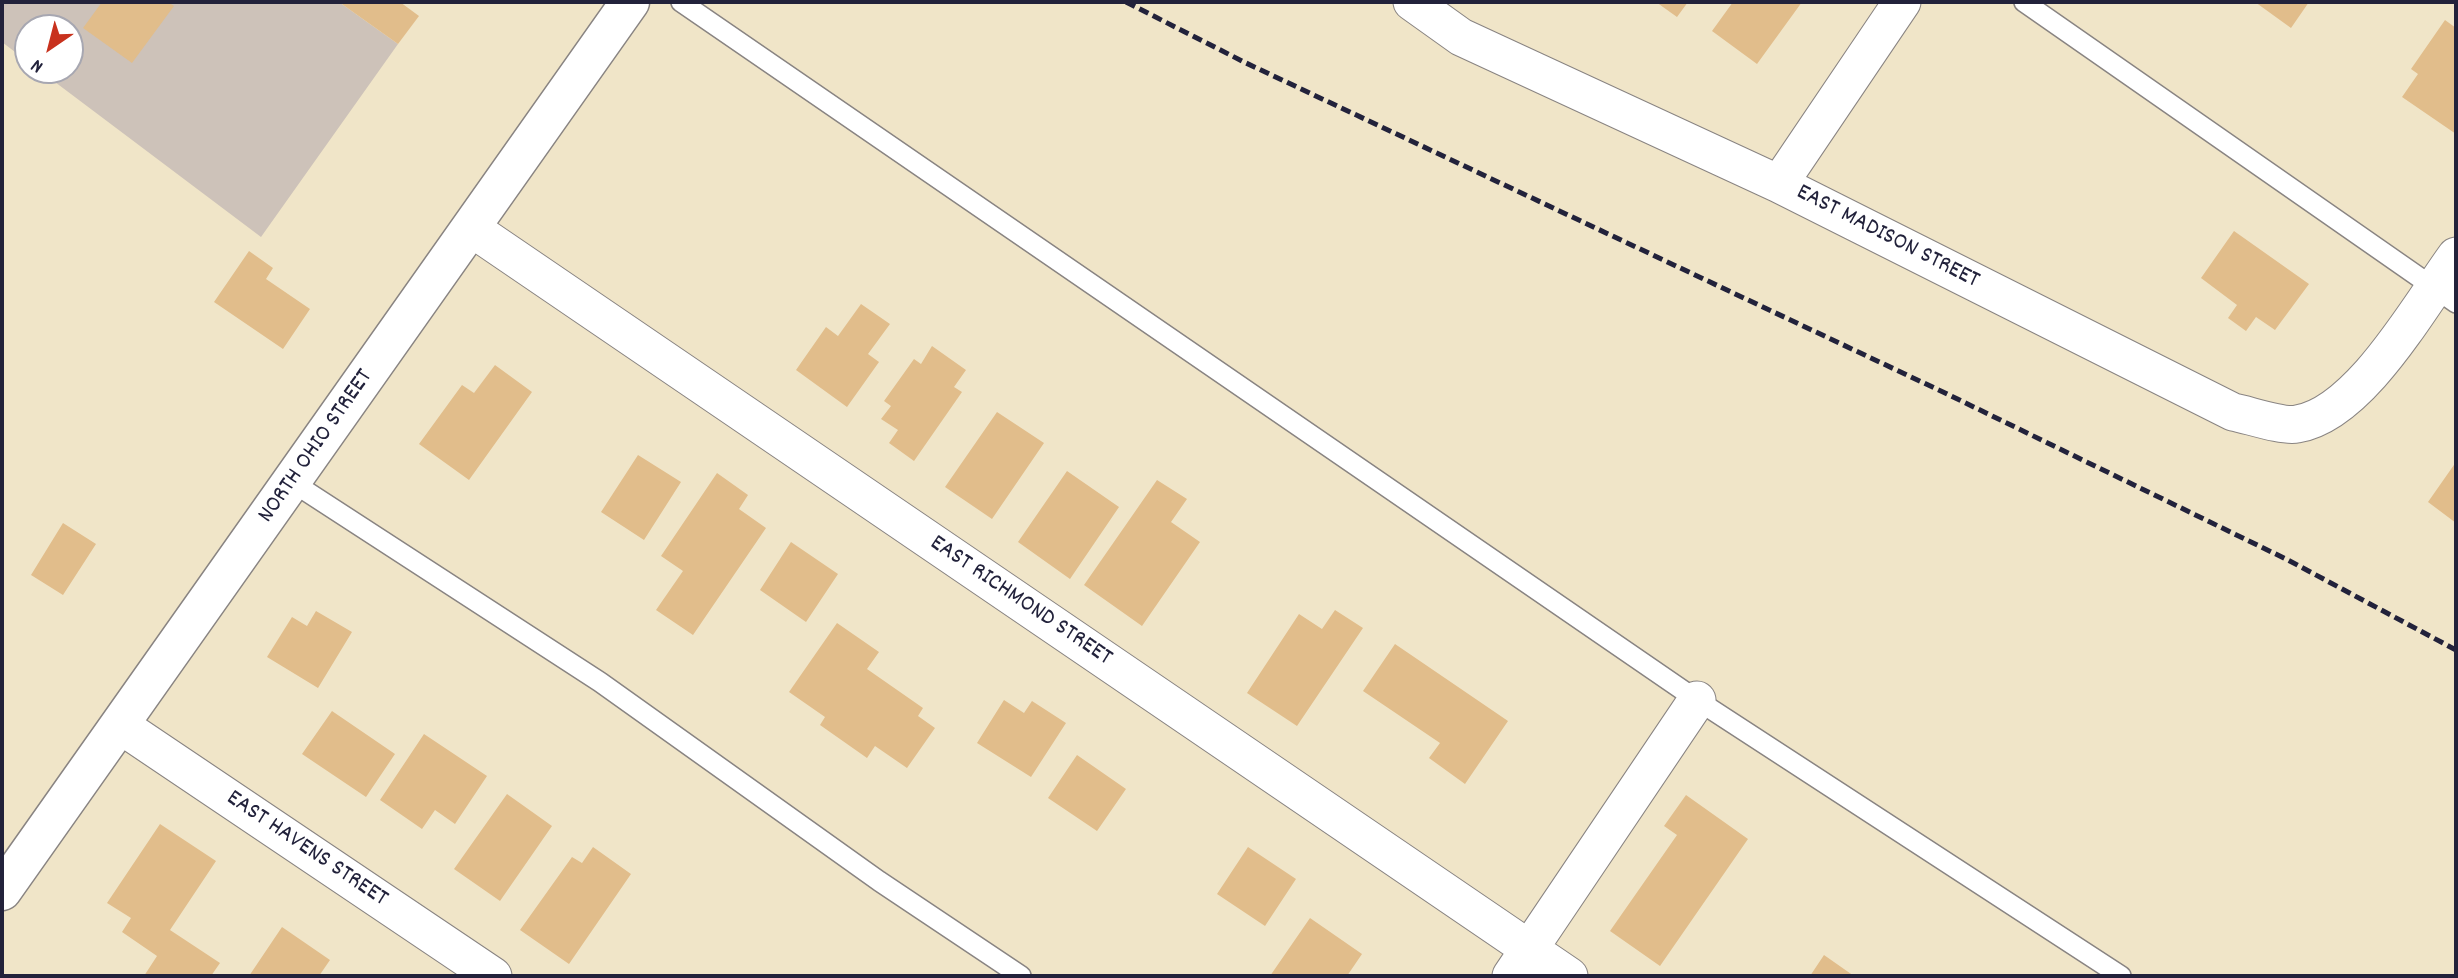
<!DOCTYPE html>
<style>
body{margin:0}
#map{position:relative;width:2458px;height:978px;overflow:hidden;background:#f0e5c8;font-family:Dekko,sans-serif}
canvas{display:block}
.frame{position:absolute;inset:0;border:4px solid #22223b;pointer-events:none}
.north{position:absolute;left:14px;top:14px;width:70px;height:70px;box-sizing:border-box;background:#fff;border:2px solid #a7a7b1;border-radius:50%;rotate:215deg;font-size:19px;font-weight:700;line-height:28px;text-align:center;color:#22223b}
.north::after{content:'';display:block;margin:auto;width:24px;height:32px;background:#c8321e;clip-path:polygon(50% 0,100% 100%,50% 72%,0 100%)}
</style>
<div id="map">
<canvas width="2458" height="978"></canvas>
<div class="frame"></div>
<div class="north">N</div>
</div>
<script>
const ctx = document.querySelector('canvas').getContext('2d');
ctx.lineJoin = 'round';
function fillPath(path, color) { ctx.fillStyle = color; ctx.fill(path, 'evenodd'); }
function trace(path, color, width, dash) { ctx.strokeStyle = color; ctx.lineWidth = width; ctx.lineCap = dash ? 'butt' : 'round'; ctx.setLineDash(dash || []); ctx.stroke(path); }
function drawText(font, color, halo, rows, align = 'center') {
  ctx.font = font + ' Dekko,sans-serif'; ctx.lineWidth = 7; ctx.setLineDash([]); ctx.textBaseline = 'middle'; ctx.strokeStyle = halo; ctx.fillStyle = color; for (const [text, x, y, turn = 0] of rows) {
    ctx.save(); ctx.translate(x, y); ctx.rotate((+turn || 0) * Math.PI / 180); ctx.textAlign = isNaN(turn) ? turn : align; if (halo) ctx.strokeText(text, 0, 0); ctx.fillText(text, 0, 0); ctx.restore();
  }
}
fillPath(new Path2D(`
 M 2,2 L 339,2 L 398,44 L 261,237 L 39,70 L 70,70 L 70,28 L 28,28 L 28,62 L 2,42 Z`), '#cdc2b9');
fillPath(new Path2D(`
 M 102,2 L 168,2 L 174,6 L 132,63 L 83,28 Z
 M 339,2 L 400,2 L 419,16 L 398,44 Z
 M 1656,2 L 1688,2 L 1677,17 Z
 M 1733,2 L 1802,2 L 1757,64 L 1712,31 Z
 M 2255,2 L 2309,2 L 2291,28 Z
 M 2445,20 L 2456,28 L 2456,134 L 2402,97 L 2418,74 L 2411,69 Z
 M 2234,231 L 2309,284 L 2275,330 L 2256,317 L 2246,331 L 2228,318 L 2237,305 L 2201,278 Z
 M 249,251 L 273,268 L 266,279 L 310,309 L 283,349 L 214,302 Z
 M 861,304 L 890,324 L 868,354 L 879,362 L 847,407 L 796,370 L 826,327 L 838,336 Z
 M 932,346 L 966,370 L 954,387 L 962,392 L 914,461 L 889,443 L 898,430 L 881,419 L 891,406 L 884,401 L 914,359 L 921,364 Z
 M 495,365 L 532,392 L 469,480 L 419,444 L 462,385 L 474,393 Z
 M 997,412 L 1044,443 L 992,519 L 945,487 Z
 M 638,455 L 681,482 L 644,540 L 601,512 Z
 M 2456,462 L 2456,523 L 2428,502 Z
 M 1067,471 L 1119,507 L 1070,579 L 1018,542 Z
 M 717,473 L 748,495 L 739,509 L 766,528 L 693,635 L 656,610 L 683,571 L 661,556 Z
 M 1157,480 L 1187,499 L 1171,522 L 1200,542 L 1142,626 L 1084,585 Z
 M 63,523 L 96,544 L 63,595 L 31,575 Z
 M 791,542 L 838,574 L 806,622 L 760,590 Z
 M 1335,610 L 1363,628 L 1297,726 L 1247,693 L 1299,614 L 1322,629 Z
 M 316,611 L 352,632 L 318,688 L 267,657 L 292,617 L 307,626 Z
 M 837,623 L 879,652 L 867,669 L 923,708 L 918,716 L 935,728 L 907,768 L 875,746 L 867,758 L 820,725 L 825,717 L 789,692 Z
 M 1395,644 L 1508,721 L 1465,784 L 1429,758 L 1440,743 L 1363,691 Z
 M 1004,700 L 1024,713 L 1032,701 L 1066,723 L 1031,777 L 977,743 Z
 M 332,711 L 395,754 L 366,797 L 302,754 Z
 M 424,734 L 487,776 L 455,824 L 435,810 L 422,829 L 380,800 Z
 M 1077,755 L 1126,789 L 1097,831 L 1048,798 Z
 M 507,794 L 552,826 L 500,901 L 454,869 Z
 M 1686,795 L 1748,839 L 1660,966 L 1610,931 L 1677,835 L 1664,826 Z
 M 160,824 L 216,861 L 170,930 L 220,963 L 211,976 L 144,976 L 157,956 L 122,932 L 131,918 L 107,903 Z
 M 593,847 L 631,874 L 569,964 L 520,930 L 572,857 L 582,863 Z
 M 1248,847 L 1296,879 L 1265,926 L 1217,894 Z
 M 1310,918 L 1362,954 L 1347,976 L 1270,976 Z
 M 282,927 L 330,960 L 319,976 L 249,976 Z
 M 1824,955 L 1854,976 L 1810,976 Z`), '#e1bd8b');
const lane = new Path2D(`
 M 681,2 L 1697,700 L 2121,976
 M 2024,2 L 2456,303
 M 292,482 L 600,682 L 879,881 L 1021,976`);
const street = new Path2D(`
 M 1412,2 L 1461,37 L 1779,184 L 2233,412 C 2249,415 2283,427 2297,424 C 2360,414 2420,305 2456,256
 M 1779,184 L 1902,2
 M 471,228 L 1569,976
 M 120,725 L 493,976
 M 1511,976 L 1697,700`);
const secondary = new Path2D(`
 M 2,891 L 630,2`);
trace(lane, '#898482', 22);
trace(street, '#898482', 39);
trace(secondary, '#898482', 41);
trace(lane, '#fff', 19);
trace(street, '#fff', 37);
trace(secondary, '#fff', 38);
trace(new Path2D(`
 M 1126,2 L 1244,62 L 1943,392 L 2288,560 L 2456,650`), '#22223b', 5, [10, 5]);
drawText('24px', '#22223b', '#fff', [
 ["EAST MADISON STREET",1887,238,27],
 ["NORTH OHIO STREET",317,447,-55],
 ["EAST RICHMOND STREET",1020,602,34],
 ["EAST HAVENS STREET",306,850,34]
]);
</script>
